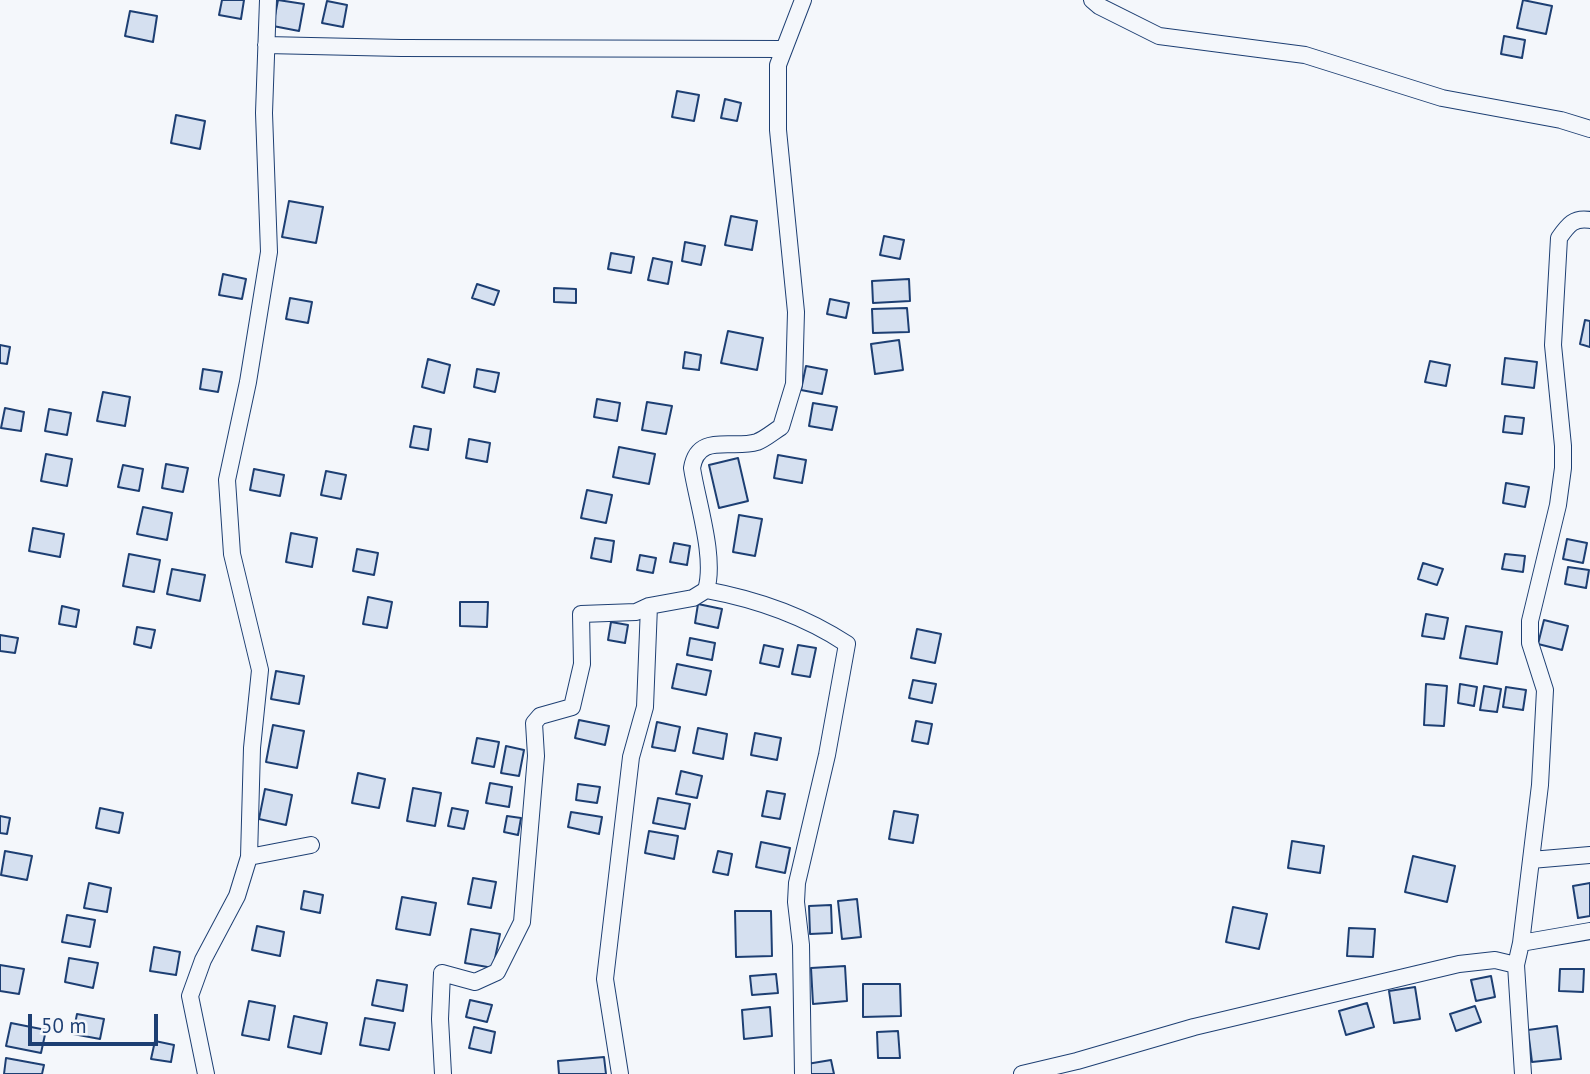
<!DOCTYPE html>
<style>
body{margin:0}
#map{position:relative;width:1590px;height:1074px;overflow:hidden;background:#f4f7fb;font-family:"PT Sans",sans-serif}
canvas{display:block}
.scale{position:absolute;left:28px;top:1014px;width:130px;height:32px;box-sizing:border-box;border:4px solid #1d3f73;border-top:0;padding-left:9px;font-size:21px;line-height:24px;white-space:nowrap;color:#1d3f73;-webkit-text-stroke:5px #f4f7fb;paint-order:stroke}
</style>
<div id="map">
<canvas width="1590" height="1074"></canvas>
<div class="scale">50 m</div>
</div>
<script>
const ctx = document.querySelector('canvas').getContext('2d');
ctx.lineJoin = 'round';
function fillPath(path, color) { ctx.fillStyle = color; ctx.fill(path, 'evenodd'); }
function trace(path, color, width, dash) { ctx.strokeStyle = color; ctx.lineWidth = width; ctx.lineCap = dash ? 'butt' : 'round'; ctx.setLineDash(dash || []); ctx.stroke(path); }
const building = new Path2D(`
 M 222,0 L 244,0 L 241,19 L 219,15 Z
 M 278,0 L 304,4 L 299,31 L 273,26 Z
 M 1523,0 L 1552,6 L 1546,34 L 1517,28 Z
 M 327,1 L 347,5 L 343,27 L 322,23 Z
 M 130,11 L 157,16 L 153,42 L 125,36 Z
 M 1504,36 L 1525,40 L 1522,58 L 1501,54 Z
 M 677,91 L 699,95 L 694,121 L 672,117 Z
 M 725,99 L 741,103 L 737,121 L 721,118 Z
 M 176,115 L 205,121 L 200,149 L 171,143 Z
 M 289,201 L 323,207 L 316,243 L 282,237 Z
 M 731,216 L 757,221 L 752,250 L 725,245 Z
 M 884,236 L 904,240 L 900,259 L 880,255 Z
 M 685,242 L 705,246 L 701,265 L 682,261 Z
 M 611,253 L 634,257 L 631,273 L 608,269 Z
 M 653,258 L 672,262 L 668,284 L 648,280 Z
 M 223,274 L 246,279 L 242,299 L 219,295 Z
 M 909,279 L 910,301 L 873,303 L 872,281 Z
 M 477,284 L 499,291 L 494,305 L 472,298 Z
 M 554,288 L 576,289 L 576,303 L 554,302 Z
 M 290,298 L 312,302 L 308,323 L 286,319 Z
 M 830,299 L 849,303 L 846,318 L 827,314 Z
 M 907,308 L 909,332 L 873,333 L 872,309 Z
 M 1585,320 L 1590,321 L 1590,347 L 1580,344 Z
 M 728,331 L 763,338 L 757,370 L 721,363 Z
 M 899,340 L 903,370 L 875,374 L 871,344 Z
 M 0,345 L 10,347 L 7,364 L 0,363 Z
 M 685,352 L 701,355 L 699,370 L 683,368 Z
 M 1505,358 L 1537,362 L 1534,388 L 1502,384 Z
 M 428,359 L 450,365 L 444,393 L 422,387 Z
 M 1430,361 L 1450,365 L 1446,386 L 1425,382 Z
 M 806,366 L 827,370 L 822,394 L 801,390 Z
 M 203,369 L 222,372 L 218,392 L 200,389 Z
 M 477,369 L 499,373 L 495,392 L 474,387 Z
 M 103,392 L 130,397 L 125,426 L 97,421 Z
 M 597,399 L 620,403 L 617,421 L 594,417 Z
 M 647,402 L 672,406 L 666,434 L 642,430 Z
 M 813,403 L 837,407 L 832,430 L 809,426 Z
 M 5,408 L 24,412 L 21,431 L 1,428 Z
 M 49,409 L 71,413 L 67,435 L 45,431 Z
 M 1505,416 L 1524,418 L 1522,434 L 1503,432 Z
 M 414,426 L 431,429 L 428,450 L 410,447 Z
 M 469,439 L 490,443 L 487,462 L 466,458 Z
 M 619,447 L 655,454 L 649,484 L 613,477 Z
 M 46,454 L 72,459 L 67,486 L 41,481 Z
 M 778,455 L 806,460 L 802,483 L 774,478 Z
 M 738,458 L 748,501 L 719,508 L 709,465 Z
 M 166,464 L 188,468 L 183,492 L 162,488 Z
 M 123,465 L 143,469 L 139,491 L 118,487 Z
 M 254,469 L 284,475 L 280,496 L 250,490 Z
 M 326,471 L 346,475 L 341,499 L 321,495 Z
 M 1506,483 L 1529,487 L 1525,507 L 1503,503 Z
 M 587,490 L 612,495 L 606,523 L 581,518 Z
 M 143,507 L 172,513 L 167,540 L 137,534 Z
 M 739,515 L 762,519 L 755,556 L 733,552 Z
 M 33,528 L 64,534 L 60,557 L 29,551 Z
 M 291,533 L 317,538 L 312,567 L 286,562 Z
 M 595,538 L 614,541 L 611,562 L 591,558 Z
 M 1567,539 L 1587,543 L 1583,563 L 1563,559 Z
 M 674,543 L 690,546 L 687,565 L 670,562 Z
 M 357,549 L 378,553 L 374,575 L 353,571 Z
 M 129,554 L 160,560 L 154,592 L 123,586 Z
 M 1505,554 L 1525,556 L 1523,572 L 1502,569 Z
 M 640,555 L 656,558 L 653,573 L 637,570 Z
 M 1423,563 L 1443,569 L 1437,585 L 1418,579 Z
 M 1568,567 L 1589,570 L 1586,588 L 1565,584 Z
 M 172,569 L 205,575 L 200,601 L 167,594 Z
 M 368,597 L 392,602 L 387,628 L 363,624 Z
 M 460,602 L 488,602 L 487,627 L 460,626 Z
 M 698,604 L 722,609 L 718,628 L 695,623 Z
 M 62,606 L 79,610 L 76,627 L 59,624 Z
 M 1426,614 L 1448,618 L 1444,639 L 1422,636 Z
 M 1544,620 L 1568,626 L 1562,650 L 1538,644 Z
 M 611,622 L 628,625 L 625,643 L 608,640 Z
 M 1466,626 L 1502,632 L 1497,664 L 1460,658 Z
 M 137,627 L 155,630 L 151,648 L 134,644 Z
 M 917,629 L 941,634 L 935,663 L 911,658 Z
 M 0,635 L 18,638 L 15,653 L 0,651 Z
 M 690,638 L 715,643 L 712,660 L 687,655 Z
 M 764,645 L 783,649 L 779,667 L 760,663 Z
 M 798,645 L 816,648 L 810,677 L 792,674 Z
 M 677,664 L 711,671 L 706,695 L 672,688 Z
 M 276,671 L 304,676 L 299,704 L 271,699 Z
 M 913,680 L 936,684 L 932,703 L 909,698 Z
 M 1426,684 L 1447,686 L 1444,726 L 1424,725 Z
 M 1460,684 L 1477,687 L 1474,706 L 1458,703 Z
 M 1484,686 L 1501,689 L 1497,712 L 1480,710 Z
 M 1506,687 L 1526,690 L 1523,710 L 1503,707 Z
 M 579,720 L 609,726 L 605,745 L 575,738 Z
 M 916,721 L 932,724 L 928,744 L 912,741 Z
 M 657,722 L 680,727 L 675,751 L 652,747 Z
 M 273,725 L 304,731 L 297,768 L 266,762 Z
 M 698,728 L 727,734 L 723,759 L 693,753 Z
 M 755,733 L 781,738 L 777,760 L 751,755 Z
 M 477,738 L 499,742 L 494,767 L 472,763 Z
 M 506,746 L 524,750 L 519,776 L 501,773 Z
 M 681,771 L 702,776 L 697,798 L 676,794 Z
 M 358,773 L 385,779 L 379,808 L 352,803 Z
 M 490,783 L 512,787 L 509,807 L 486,803 Z
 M 578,784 L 600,787 L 597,803 L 576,800 Z
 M 413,788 L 441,793 L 435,826 L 407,821 Z
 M 265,789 L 292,795 L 286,825 L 259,819 Z
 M 767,791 L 785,794 L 780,819 L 762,816 Z
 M 658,798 L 690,804 L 685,829 L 653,823 Z
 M 100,808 L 123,813 L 119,833 L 96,828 Z
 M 452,808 L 468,811 L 464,829 L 448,826 Z
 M 894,811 L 918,815 L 913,843 L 889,839 Z
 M 571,812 L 602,817 L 599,834 L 568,827 Z
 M 0,816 L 10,818 L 7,834 L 0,833 Z
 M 507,816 L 521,818 L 518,835 L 504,832 Z
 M 649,831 L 678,836 L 674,859 L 645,853 Z
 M 1292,841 L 1324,846 L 1320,873 L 1288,868 Z
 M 761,842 L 790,848 L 785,873 L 756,867 Z
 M 5,851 L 32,856 L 27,880 L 1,875 Z
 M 718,851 L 732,854 L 728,875 L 713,872 Z
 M 1413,856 L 1455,866 L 1447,902 L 1405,892 Z
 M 473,878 L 496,882 L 491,908 L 468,904 Z
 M 89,883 L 111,888 L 107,912 L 84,908 Z
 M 1590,883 L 1590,916 L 1578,918 L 1573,886 Z
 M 304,891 L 323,895 L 320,913 L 301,909 Z
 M 402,897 L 436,903 L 430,935 L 396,929 Z
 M 857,899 L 861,937 L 842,939 L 838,901 Z
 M 831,905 L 832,933 L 810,934 L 809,906 Z
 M 1233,907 L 1267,914 L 1259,949 L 1226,942 Z
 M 735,911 L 771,911 L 772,956 L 736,957 Z
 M 67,915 L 95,920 L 90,947 L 62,942 Z
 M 257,926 L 284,932 L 280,956 L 252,950 Z
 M 1349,928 L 1375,929 L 1373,957 L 1347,956 Z
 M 471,929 L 500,934 L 493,968 L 465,963 Z
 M 154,947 L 180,952 L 176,975 L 150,971 Z
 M 69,958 L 98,963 L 93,988 L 65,982 Z
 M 0,965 L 24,969 L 19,994 L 0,991 Z
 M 845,966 L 847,1001 L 813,1004 L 811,968 Z
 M 1560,969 L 1584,969 L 1583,992 L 1559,991 Z
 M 776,974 L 778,993 L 752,995 L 750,976 Z
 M 1491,976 L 1495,997 L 1476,1001 L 1471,980 Z
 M 377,980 L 407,985 L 403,1011 L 372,1005 Z
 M 863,984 L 900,984 L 901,1016 L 863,1017 Z
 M 1415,987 L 1420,1019 L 1394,1023 L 1389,991 Z
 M 470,1000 L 492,1005 L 487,1022 L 466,1017 Z
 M 249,1001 L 275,1006 L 269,1040 L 242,1035 Z
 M 1367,1003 L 1374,1027 L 1346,1035 L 1339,1011 Z
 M 1475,1006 L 1481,1022 L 1456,1031 L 1450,1014 Z
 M 770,1007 L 772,1036 L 744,1039 L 742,1010 Z
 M 77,1014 L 104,1019 L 100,1039 L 73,1034 Z
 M 294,1016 L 327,1023 L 321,1054 L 288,1047 Z
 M 365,1018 L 395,1023 L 389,1050 L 360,1045 Z
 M 11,1023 L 46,1030 L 41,1053 L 6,1046 Z
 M 1557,1026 L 1561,1059 L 1532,1062 L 1528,1030 Z
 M 474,1027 L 495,1032 L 491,1053 L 469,1048 Z
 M 898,1031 L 900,1058 L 878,1058 L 877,1032 Z
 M 155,1041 L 174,1045 L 171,1062 L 151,1059 Z
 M 604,1057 L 606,1074 L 559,1074 L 558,1061 Z
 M 6,1058 L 44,1065 L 42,1074 L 4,1074 Z
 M 831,1060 L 834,1074 L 809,1074 L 807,1064 Z`);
fillPath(building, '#d5e0f0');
trace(building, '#1d3f73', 2);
const street = new Path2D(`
 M 1092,0 L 1099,6 L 1159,36 L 1305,55 L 1442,98 L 1561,120 L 1590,129
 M 266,45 L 401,48 L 784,49
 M 706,590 C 755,599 806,617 847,644 L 827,755 L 797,883 L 796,902 L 801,945 L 803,1074
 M 249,857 L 311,845
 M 1531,860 L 1590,855
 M 1521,943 L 1590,931
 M 206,1074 L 190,996 L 203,960 L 237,896 L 249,857 L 252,748 L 260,670 L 232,554 L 227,480 L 248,382 L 269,252 L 264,113 L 268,0
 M 443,1074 L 440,1019 L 442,973 L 475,982 L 497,972 L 522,922 L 536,756 L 534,723 L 540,716 L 572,707 L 582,664 L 581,614 L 636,612 L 649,606 L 693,598 L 706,590 C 716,558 697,501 692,468 C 698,432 732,450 757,442 C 765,439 773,432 781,427 L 794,384 L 796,312 L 778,130 L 778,65 L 803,0
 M 620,1074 L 605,979 L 631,757 L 645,707 L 649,606
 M 1022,1074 L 1077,1061 L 1194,1027 L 1459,964 L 1495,960 L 1516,965
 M 1523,1074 L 1516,965 L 1521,943 L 1540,785 L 1545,690 L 1530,643 L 1530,621 L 1558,505 L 1563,468 L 1563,446 L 1553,345 L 1559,238 C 1568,225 1574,217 1590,220`);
trace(street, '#1d3f73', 18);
trace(street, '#f4f7fb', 16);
</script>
